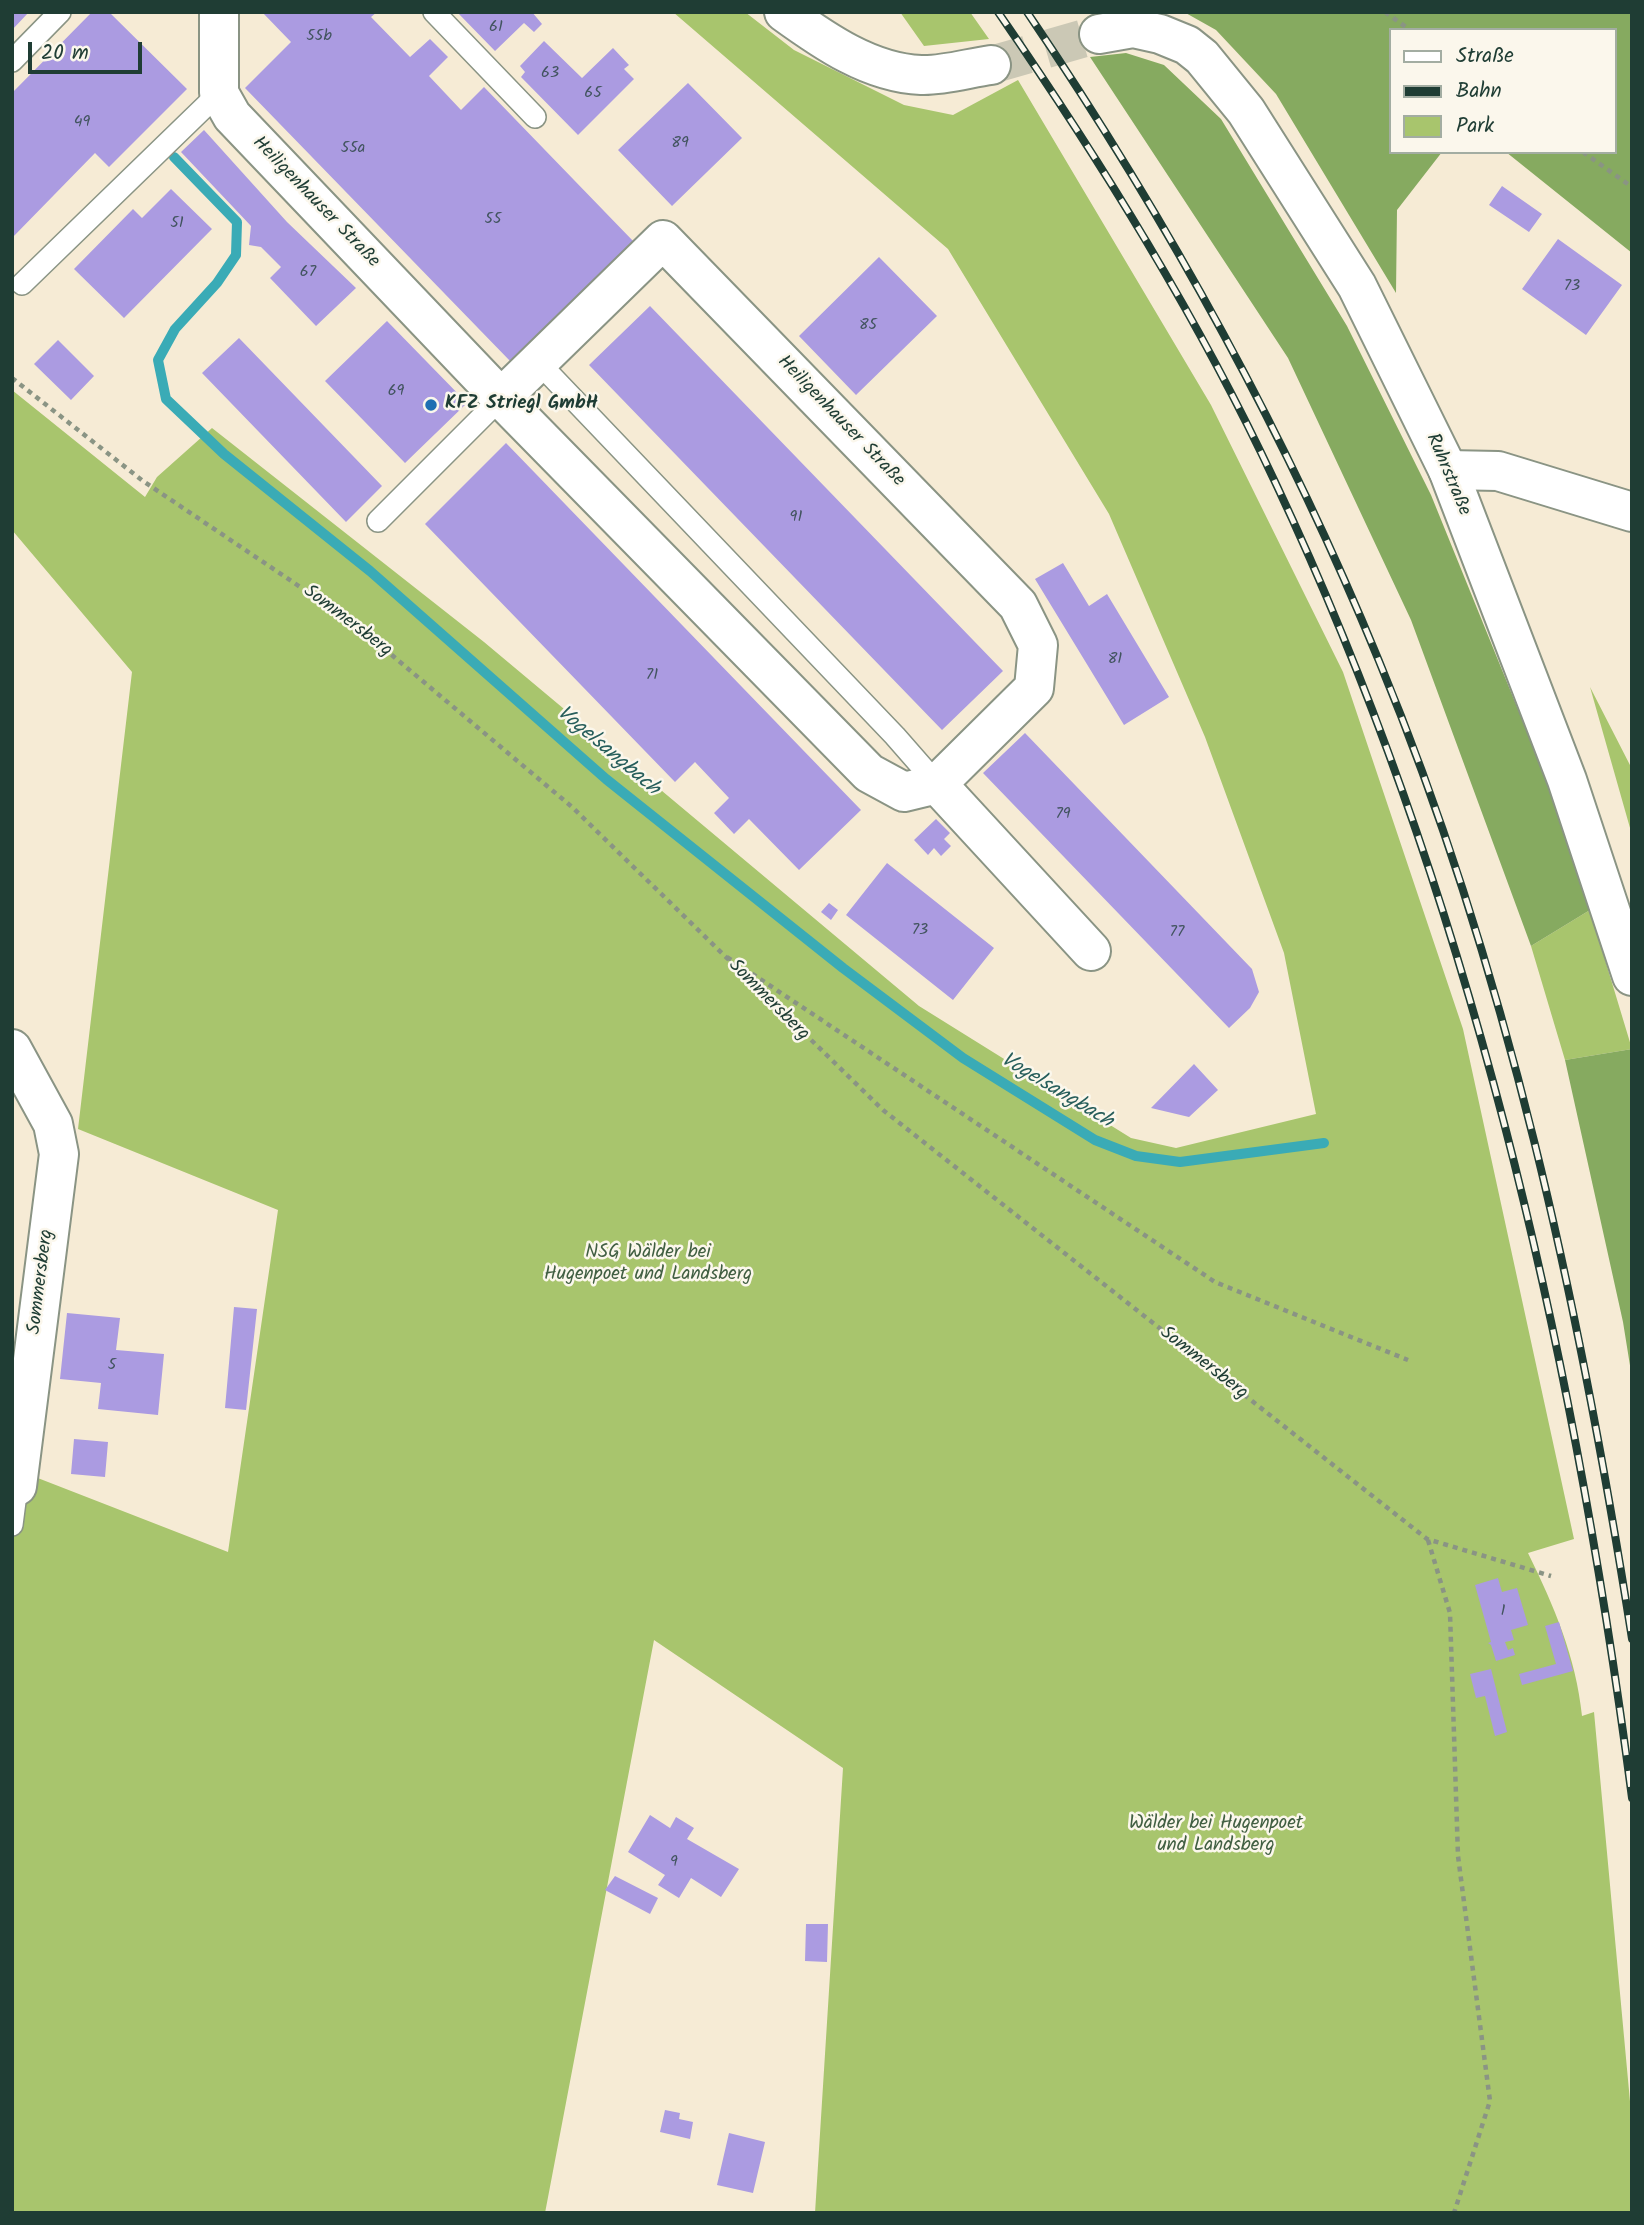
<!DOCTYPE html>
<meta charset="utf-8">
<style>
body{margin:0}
#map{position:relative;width:1644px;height:2225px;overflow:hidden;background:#f6ebd5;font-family:Kalam,sans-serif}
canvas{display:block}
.frame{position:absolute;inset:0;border:14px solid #1f3d34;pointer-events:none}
.legend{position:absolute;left:1389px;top:28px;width:228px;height:126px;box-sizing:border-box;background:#fbf7ec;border:2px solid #a3ada2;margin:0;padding:9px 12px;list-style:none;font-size:21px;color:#1f3d34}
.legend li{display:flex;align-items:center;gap:14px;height:35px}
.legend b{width:35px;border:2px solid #a3ada2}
.scale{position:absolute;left:28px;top:42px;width:114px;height:32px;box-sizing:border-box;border:4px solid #1f3d34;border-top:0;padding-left:9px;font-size:21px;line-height:24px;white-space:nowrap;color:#1f3d34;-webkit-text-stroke:5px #fbf7ec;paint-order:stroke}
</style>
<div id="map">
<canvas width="1644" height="2225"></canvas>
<div class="frame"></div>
<ul class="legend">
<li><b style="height:9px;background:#fff"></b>Straße</li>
<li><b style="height:9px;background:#1f3d34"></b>Bahn</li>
<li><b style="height:19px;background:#a8c56d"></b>Park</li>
</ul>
<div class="scale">20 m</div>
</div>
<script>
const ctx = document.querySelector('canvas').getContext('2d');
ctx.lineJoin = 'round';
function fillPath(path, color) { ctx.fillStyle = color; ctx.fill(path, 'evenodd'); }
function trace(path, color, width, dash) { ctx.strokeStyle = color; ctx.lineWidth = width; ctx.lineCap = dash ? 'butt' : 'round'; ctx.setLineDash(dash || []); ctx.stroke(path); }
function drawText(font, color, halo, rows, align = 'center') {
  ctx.font = font + ' Kalam,sans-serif'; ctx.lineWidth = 5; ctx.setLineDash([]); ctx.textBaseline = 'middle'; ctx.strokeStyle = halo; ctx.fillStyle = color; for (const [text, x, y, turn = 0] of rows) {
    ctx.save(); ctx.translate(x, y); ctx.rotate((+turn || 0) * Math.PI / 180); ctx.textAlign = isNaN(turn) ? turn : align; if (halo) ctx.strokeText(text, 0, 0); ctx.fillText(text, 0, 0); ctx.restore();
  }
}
fillPath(new Path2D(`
 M 673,12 L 745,12 L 794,50 L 904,105 L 953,115 L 1018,80 L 1211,405 L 1343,672 L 1463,1029 L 1574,1539 L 1528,1553 C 1554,1606 1576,1657 1582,1716 L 1594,1712 L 1632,2123 L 1632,2213 L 815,2213 L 843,1768 L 654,1640 L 545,2213 L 12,2213 L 12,1468 L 228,1552 L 278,1210 L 78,1129 L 132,672 L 12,530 L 12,390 L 145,497 L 157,477 L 212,428 L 484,642 L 919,1006 L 1131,1138 L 1176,1148 L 1316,1114 L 1284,953 L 1205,737 L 1109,514 L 948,249 Z
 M 900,12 L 970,12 L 989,39 L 924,46 Z
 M 1590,687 L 1632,769 L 1632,835 Z
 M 1590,910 L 1632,1049 L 1565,1060 L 1531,946 Z`), '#a8c56d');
fillPath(new Path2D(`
 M 1184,12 L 1632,12 L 1632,253 L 1506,152 L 1614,152 L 1614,30 L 1390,30 L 1390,152 L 1442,152 L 1397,210 L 1396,293 L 1276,94 L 1216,30 Z
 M 1126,53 L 1164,65 L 1221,119 L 1347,326 L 1431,495 L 1552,793 L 1590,910 L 1531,946 L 1411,620 L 1288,358 L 1090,57 Z
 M 1632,1049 L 1632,1378 L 1623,1322 L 1565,1060 Z`), '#86aa60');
trace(new Path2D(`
 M 174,157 L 237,222 L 236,255 L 217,283 L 175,329 L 158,360 L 166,399 L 224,454 L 370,571 L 606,779 L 843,968 L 963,1058 L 1095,1140 L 1136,1156 L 1180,1162 L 1324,1143`), '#3aabb6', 10);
fillPath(new Path2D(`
 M 12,12 L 29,12 L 12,30 Z
 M 92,12 L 109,12 L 187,89 L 109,167 L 95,153 L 12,238 L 12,93 Z
 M 262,12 L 377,12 L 371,17 L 410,57 L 430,39 L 448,57 L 429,76 L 461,110 L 484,87 L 634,242 L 511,362 L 245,88 L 291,42 Z
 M 457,12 L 532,12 L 542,24 L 534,32 L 524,23 L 495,51 Z
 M 544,41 L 582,78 L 613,48 L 629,65 L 624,69 L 634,79 L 578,135 L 521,77 L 525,72 L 520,66 Z
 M 688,83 L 742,138 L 672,206 L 618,150 Z
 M 204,130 L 287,222 L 356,288 L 316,326 L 270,278 L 281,267 L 261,247 L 249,245 L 251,226 L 181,152 Z
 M 1502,186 L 1542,214 L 1529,232 L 1489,205 Z
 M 171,189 L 212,229 L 124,318 L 74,269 L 133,209 L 142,218 Z
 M 1558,239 L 1622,285 L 1586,335 L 1522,289 Z
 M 879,257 L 937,316 L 856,395 L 799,336 Z
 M 650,306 L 1003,671 L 942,730 L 589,365 Z
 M 387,321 L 467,403 L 405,463 L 325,381 Z
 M 239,338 L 382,486 L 346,522 L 202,373 Z
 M 58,340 L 94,376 L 71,400 L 34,364 Z
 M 506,443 L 861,810 L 799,870 L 749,819 L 734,834 L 714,813 L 729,798 L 695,762 L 675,782 L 425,524 Z
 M 1063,563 L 1089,606 L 1107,594 L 1169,697 L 1124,725 L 1035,579 Z
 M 1025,733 L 1252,969 L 1259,992 L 1250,1008 L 1229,1028 L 983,773 Z
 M 936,819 L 950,833 L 944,839 L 951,846 L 941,856 L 934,848 L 928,855 L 914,840 Z
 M 887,863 L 994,948 L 953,1000 L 846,915 Z
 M 829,903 L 838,910 L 831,920 L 821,912 Z
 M 1194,1064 L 1218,1090 L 1189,1117 L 1151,1108 Z
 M 234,1307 L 257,1309 L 246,1410 L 225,1408 Z
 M 67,1313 L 120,1318 L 116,1350 L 164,1354 L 158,1415 L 98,1409 L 101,1383 L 60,1379 Z
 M 74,1439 L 108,1442 L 105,1477 L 71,1474 Z
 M 1498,1578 L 1502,1592 L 1517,1588 L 1528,1625 L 1511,1630 L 1514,1640 L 1505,1642 L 1508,1650 L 1513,1648 L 1515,1655 L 1496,1661 L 1491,1645 L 1488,1643 L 1491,1642 L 1475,1585 Z
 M 1559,1622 L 1573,1671 L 1522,1685 L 1519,1674 L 1556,1664 L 1545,1626 Z
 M 1491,1669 L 1507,1732 L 1495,1736 L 1485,1696 L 1476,1698 L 1470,1674 Z
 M 650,1815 L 670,1828 L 676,1817 L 694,1828 L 687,1839 L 739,1869 L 721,1897 L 691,1878 L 679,1898 L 658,1885 L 665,1875 L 628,1852 Z
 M 615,1876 L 658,1898 L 650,1914 L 605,1890 Z
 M 806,1924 L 828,1924 L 827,1962 L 805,1961 Z
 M 665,2110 L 680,2113 L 679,2119 L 693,2122 L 690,2139 L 660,2132 Z
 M 729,2133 L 765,2142 L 753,2193 L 717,2185 Z`), '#ab9be1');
trace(new Path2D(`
 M 991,65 L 1099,34`), '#cbc8b5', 38, [38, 19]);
const service = new Path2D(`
 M 434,12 L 535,117
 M 12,61 L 60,12
 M 22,284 L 219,93
 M 538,362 L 895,736 L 937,784
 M 378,521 L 501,398
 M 12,1525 L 17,1486`);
const minor = new Path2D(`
 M 219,12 L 219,93 L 232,116 L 501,398 L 869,773 L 904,792 L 937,784 L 1034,688 L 1038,645 L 1018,605 L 663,240 L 501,398
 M 1448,470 L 1498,471 L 1632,512
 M 937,784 L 1091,951
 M 12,1049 L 53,1124 L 59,1154 L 17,1486`);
const secondary = new Path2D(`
 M 784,12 C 824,41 870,73 921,75 C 943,76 969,68 991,65
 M 1099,34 L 1133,28 L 1160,34 L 1187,45 L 1202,57 L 1246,111 L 1357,286 L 1448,470 L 1567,780 L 1632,976`);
trace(service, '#8a9484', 24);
trace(minor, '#8a9484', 42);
trace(secondary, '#8a9484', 42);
trace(new Path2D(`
 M 1385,12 L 1410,30
 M 1583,152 L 1632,187
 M 12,378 L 143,481 L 318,599 L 387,651 L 572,807 L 883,1110 L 1427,1539 L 1551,1576
 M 727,957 L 1215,1282 L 1408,1360
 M 1428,1540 L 1450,1613 L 1458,1856 L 1490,2101 L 1454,2213`), '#8a9484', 4.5, [5, 5]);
trace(service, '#fff', 21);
trace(minor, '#fff', 38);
trace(secondary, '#fff', 38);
const rail = new Path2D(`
 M 998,12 C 1102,163 1199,319 1276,484 C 1471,898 1573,1346 1632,1798
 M 1027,12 C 1166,217 1285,432 1379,661 C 1508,972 1580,1307 1632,1639`);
trace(rail, '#1f3d34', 8);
trace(rail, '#fbf7ec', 5, [16]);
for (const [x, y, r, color] of [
 [431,405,7,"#1f6fb2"]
]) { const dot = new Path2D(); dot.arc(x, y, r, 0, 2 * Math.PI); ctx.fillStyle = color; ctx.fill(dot); trace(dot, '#fbf7ec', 2.5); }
drawText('16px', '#42545f', null, [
 ["61",496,28],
 ["55b",319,37],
 ["63",550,74],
 ["65",593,94],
 ["49",82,123],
 ["89",680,144],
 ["55a",353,149],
 ["55",493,220],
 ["51",177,224],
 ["67",308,273],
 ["73",1572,287],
 ["85",868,326],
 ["69",396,392],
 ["91",796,518],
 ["81",1115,660],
 ["71",652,676],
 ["79",1063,815],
 ["73",920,931],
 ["77",1177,933],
 ["5",112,1366],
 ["1",1503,1612],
 ["9",674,1863]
]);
drawText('19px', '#1f3d34', '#fbf7ec', [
 ["Heiligenhauser Straße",315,203,46],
 ["Heiligenhauser Straße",840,422,46],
 ["Ruhrstraße",1447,475,67],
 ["Sommersberg",347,622,37],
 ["Sommersberg",768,1001,45],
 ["Sommersberg",42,1282,-83],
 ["Sommersberg",1203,1364,38]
]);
drawText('bold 19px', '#1f3d34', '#fbf7ec', [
 ["KFZ Striegl GmbH",445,405]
], 'left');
drawText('19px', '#415f42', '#fbf7ec', [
 ["NSG Wälder bei",648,1254],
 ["Hugenpoet und Landsberg",648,1276],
 ["Wälder bei Hugenpoet",1216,1825],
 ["und Landsberg",1216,1847]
]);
drawText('italic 21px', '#275e5b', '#fbf7ec', [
 ["Vogelsangbach",607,752,40],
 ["Vogelsangbach",1056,1092,31]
]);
</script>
